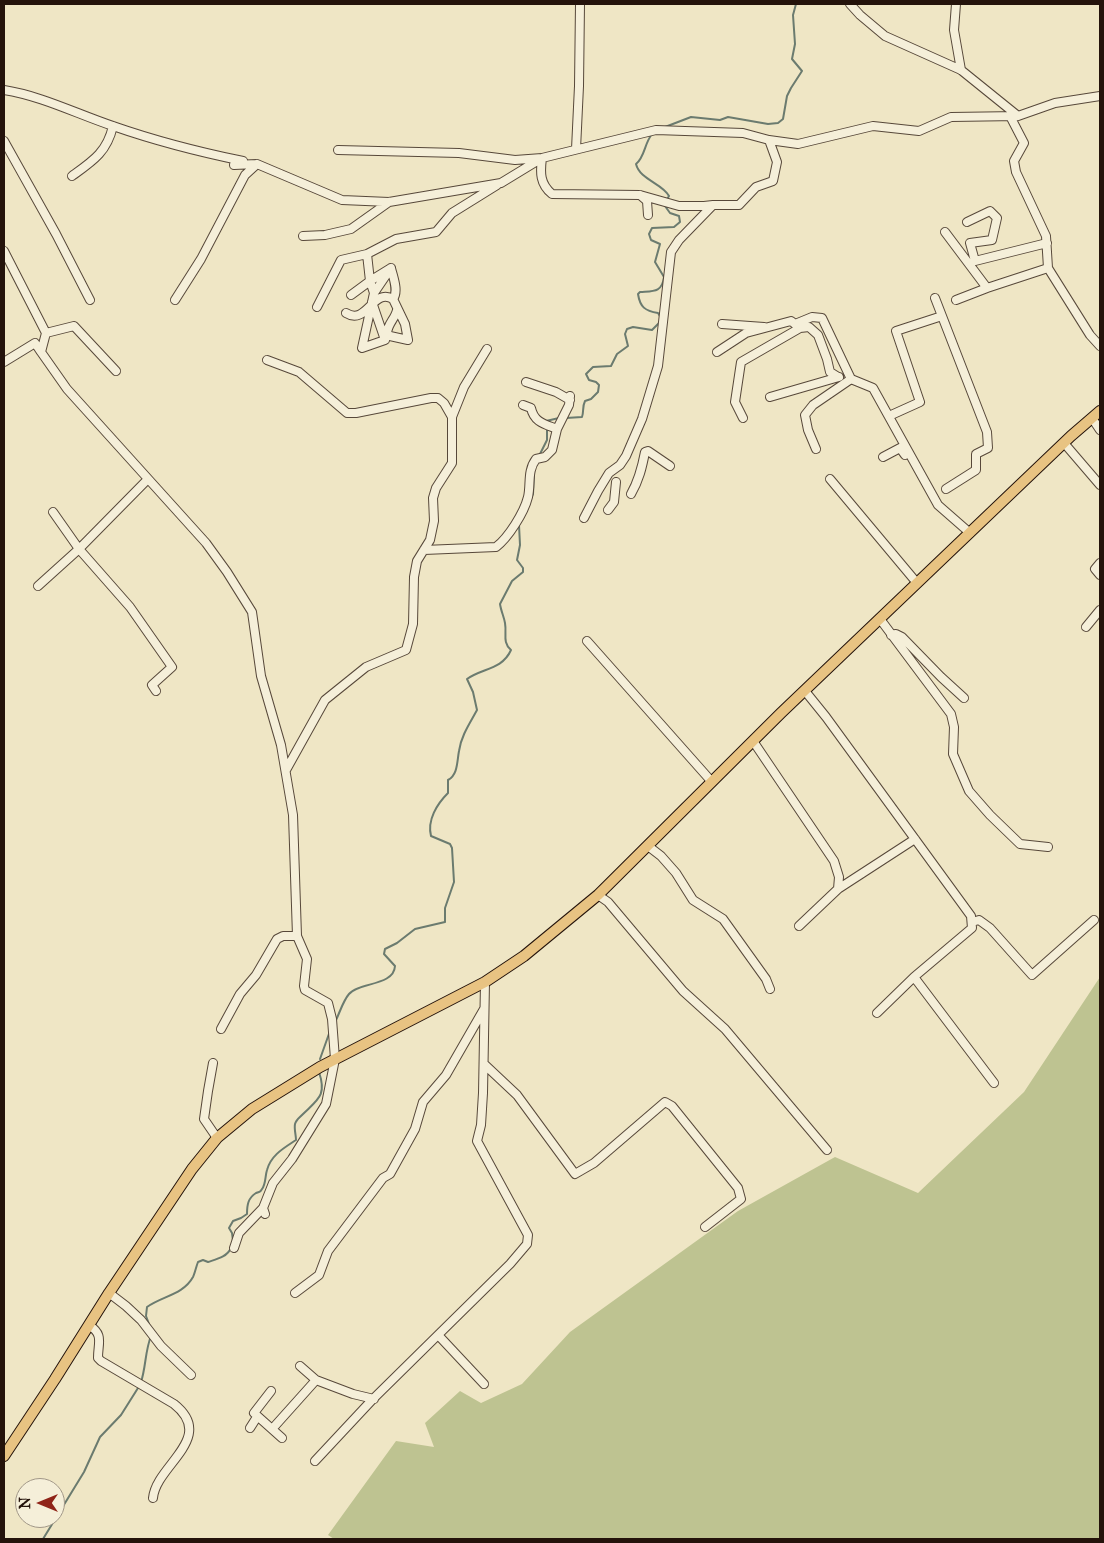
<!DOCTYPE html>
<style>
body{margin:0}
#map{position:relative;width:1104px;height:1543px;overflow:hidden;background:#efe6c5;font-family:"IM FELL Great Primer",serif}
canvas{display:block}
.frame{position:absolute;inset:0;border:5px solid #24130b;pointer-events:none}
.north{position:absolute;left:15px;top:1478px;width:50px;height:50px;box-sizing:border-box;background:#f5efd9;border:1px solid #a19787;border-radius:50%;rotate:270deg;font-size:14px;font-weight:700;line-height:20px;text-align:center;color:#24130b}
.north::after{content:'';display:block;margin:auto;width:18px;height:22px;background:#8f2418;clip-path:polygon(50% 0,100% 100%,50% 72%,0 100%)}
</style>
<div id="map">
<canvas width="1104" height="1543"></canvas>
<div class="frame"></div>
<div class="north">N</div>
</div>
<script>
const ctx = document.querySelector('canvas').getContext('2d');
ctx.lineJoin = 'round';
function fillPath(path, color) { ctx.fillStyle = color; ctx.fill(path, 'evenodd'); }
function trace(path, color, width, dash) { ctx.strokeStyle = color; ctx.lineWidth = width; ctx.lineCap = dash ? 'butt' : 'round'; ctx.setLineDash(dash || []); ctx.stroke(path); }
fillPath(new Path2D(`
 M 1100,977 L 1100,1539 L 334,1539 L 328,1535 L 396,1441 L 434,1447 L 425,1423 L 460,1391 L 481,1403 L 522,1384 L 570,1332 L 738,1211 L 835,1157 L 918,1193 L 1024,1092 Z`), '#bec391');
trace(new Path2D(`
 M 665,127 L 691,117 L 720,120 L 728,117 L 768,124 L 778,123 L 783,119 L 787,96 L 791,88 L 802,71 L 792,59 L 795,44 L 793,15 L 796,4
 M 652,134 C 644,144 645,157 636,164 C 640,180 662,183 669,196 L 666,201
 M 661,318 L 658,313 C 645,311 640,307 638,294 L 640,292 C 653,291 662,293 664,277 L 655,262 L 660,244 L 651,240 L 649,234 L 652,228 L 674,227 L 680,222 L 679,216 L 670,213 L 665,206
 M 566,418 L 582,417 C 584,412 582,407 585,401 L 591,399 L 598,392 L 599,385 L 596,382 L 589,380 L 586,374 L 593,367 L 611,366 L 617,354 L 628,346 L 625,334 L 627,329 L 633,327 L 652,330 L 660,322
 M 546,421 L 559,418
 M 539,456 L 547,440 L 547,430
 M 531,498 L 533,494 L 534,473
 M 336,1020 C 340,1012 343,1001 349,994 C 359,982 394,986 395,966 L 384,954 L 385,949 L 397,943 L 415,929 L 445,922 L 445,908 L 454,882 L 452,848 L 450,844 L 431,836 C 427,820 437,804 448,793 L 448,780 C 458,775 457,761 459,751 C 461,736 470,723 477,710 L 473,692 L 467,679 C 482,668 502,670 511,650 C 502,642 507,634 505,623 C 504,617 501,611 500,604 L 512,581 L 523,572 L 523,568 L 517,560 L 520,545 L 519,525
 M 320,1059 L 330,1031
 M 233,1241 L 232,1233 L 229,1228 L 233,1221 L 241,1218 L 247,1214 C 247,1205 248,1198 256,1193 C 260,1191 260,1193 262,1189 C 266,1184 265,1176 267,1170 C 271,1155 284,1148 296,1140 C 296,1135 294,1129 295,1124 C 296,1120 299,1118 302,1115 C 318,1099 327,1096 319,1072
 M 149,1324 L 146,1316 L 147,1307 C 162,1296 183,1295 193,1277 C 195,1273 196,1267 198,1262 L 203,1260 L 208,1262 C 217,1259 227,1257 231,1248
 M 141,1382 C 146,1367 145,1351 151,1336
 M 43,1539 L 84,1472 L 100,1437 L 121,1415 L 138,1388`), '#6b7b6f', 2);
const minor = new Path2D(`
 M 850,4 L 860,15 L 885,36 L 961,70 L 1018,116
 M 956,4 L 954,30 L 961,70
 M 4,90 C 42,96 77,114 113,126 C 156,141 199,152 243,161
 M 1010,116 L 1024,143 L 1014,161 L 1016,172 L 1046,236 L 1048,268
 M 4,141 L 56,234 L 90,300
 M 576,149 L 579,86 L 580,4
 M 338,150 L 459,153 L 515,160 L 542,158 L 656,130 L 743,133 L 769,140 L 798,144 L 873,126 L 919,131 L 951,117 L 1018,116 L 1055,103 L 1100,96
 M 234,165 L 257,164 L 342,200 L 389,202 L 501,183 L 542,158 C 540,173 540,184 552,194 L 640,195 L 679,206 L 704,206 L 713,205
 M 72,176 C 93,161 107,152 113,126
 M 640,195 L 647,201 L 648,215
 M 967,222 L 990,211 L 997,218 L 992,240 L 970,243 L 975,261 L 1047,243
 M 945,232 L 987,288
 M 303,236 L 325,235 L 351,229 L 389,202
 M 4,251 L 46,333 L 41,352 L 67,389 L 206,543 L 227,572 L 252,612 L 261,676 L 281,745 L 293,815 L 297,936 L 307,959 L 304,986 L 305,990 L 328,1003 L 332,1019 L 335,1059 L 326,1104 L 292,1159 L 273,1183 L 263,1208 L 265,1214
 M 391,268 C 393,277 399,291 393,299 L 405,324 L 408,340 L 390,336 L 387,333 C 388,323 395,319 397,310
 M 391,268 L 374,293 L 370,281 Z
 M 351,295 L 370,281 L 367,254
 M 935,298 L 987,432 L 988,448 L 976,454 L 976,470 L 946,489
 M 175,300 L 201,259 L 245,175 L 257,164
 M 956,300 L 987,288 L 1048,268 L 1090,335 L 1100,346
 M 372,302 L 385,340 L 362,348 L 374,293
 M 317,307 L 341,260 L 367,254 L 396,239 L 436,232 L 452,213 L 497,185
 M 346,313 C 367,326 373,287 393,299
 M 722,324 L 764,327
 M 46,333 L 74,326 L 116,371
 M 717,352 L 746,333 L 791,321 L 795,324 L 812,317 L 822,318 L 851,379 L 873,388 L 938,505 L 970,533
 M 267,360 L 299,372 L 347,413 L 356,413 L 431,398 L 438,398 L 444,403 L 452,417
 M 4,362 L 35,343 L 41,352
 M 526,382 L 556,392 L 570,400
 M 770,397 L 839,377
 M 523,405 L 531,408 C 534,422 544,424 557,429
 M 889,416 L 920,402 L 896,331 L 942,316
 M 743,418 L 735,402 L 741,362 L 800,328 L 809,327 L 818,335 L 827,359 L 830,372 L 838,377
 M 1092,418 L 1100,430
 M 1064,443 L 1100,485
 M 816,449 L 808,430 L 805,415 L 813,405 L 851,379
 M 883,457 L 900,448 L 905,455
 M 830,479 L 917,583
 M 631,494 C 639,480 642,468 645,452 L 648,451 L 670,466
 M 608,510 L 614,502 L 616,482
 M 53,512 L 79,549 L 130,607 L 172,667 L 152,685 L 156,691
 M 584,518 L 598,491 L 609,473 L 620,465 L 626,456 L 642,419 L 658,366 L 671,252 L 679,240 L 713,205 L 739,205 L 756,187 L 773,181 L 777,162 L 769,140
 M 424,550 L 496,547 C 508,538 524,513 528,497 C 531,484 527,471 536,459 L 545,457 L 552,450 L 557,429 L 569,405 L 570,396
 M 1100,563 L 1095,569 L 1100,575
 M 38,586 L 79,549 L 148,479
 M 880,619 L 951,714 L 954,727 L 953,754 L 969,791 L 990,815 L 1020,844 L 1048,847
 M 1086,627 L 1100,610
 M 891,635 L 896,634 L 902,637 L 941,677 L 964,698
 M 587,641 L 712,782
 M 805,691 L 826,717 L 971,916 L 972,928 L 914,977 L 994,1083
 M 753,741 L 834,861 L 839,877 L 838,889
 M 286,770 L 325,700 L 366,667 L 406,650 L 413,624 L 414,577 L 417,561 L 430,540 L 434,521 L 433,498 L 436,488 L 452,463 L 452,417 L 464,387 L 487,349
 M 648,846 L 661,856 L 676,873 L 693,900 L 723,919 L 766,979 L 770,989
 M 598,895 L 608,902 L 683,991 L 725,1029 L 827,1150
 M 972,922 L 979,920 L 990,928 L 1032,975 L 1094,920
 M 799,926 L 838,889 L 915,839
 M 877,1013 L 914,977
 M 221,1029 L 240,994 L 256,975 L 277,939 L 283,936 L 297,936
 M 213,1063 L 208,1091 L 204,1119 L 217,1138
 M 484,1064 L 517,1095 L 575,1174 L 594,1163 L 665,1102 L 672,1106 L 738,1188 L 741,1199 L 705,1227
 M 234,1248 L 239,1233 L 263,1208
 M 109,1293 L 126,1306 L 141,1320 L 161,1346 L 191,1375
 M 295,1293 L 319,1275 L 328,1251 L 383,1178 L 390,1174 L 415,1129 L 423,1102 L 446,1075 L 484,1009
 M 89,1325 C 104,1335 98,1342 98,1358 L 101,1361 L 174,1404 C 217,1438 156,1465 153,1498
 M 439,1336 L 484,1384
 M 300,1366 L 316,1380 L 353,1394 L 374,1399
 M 271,1391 L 254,1413 L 282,1438
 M 250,1428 L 257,1417
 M 273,1428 L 316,1380
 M 315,1461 L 372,1400 L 510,1264 L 527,1244 L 528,1235 L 477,1141 L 481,1125 L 483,1093 L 485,982`);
const major = new Path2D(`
 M 4,1456 L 55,1379 L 109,1293 L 192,1169 L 217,1138 L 252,1109 L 320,1067 L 485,982 L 524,956 L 598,895 L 781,713 L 1071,436 L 1100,411`);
trace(minor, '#57483a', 10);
trace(major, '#24130b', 12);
trace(minor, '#f5efd9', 8);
trace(major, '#e8c382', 10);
</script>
